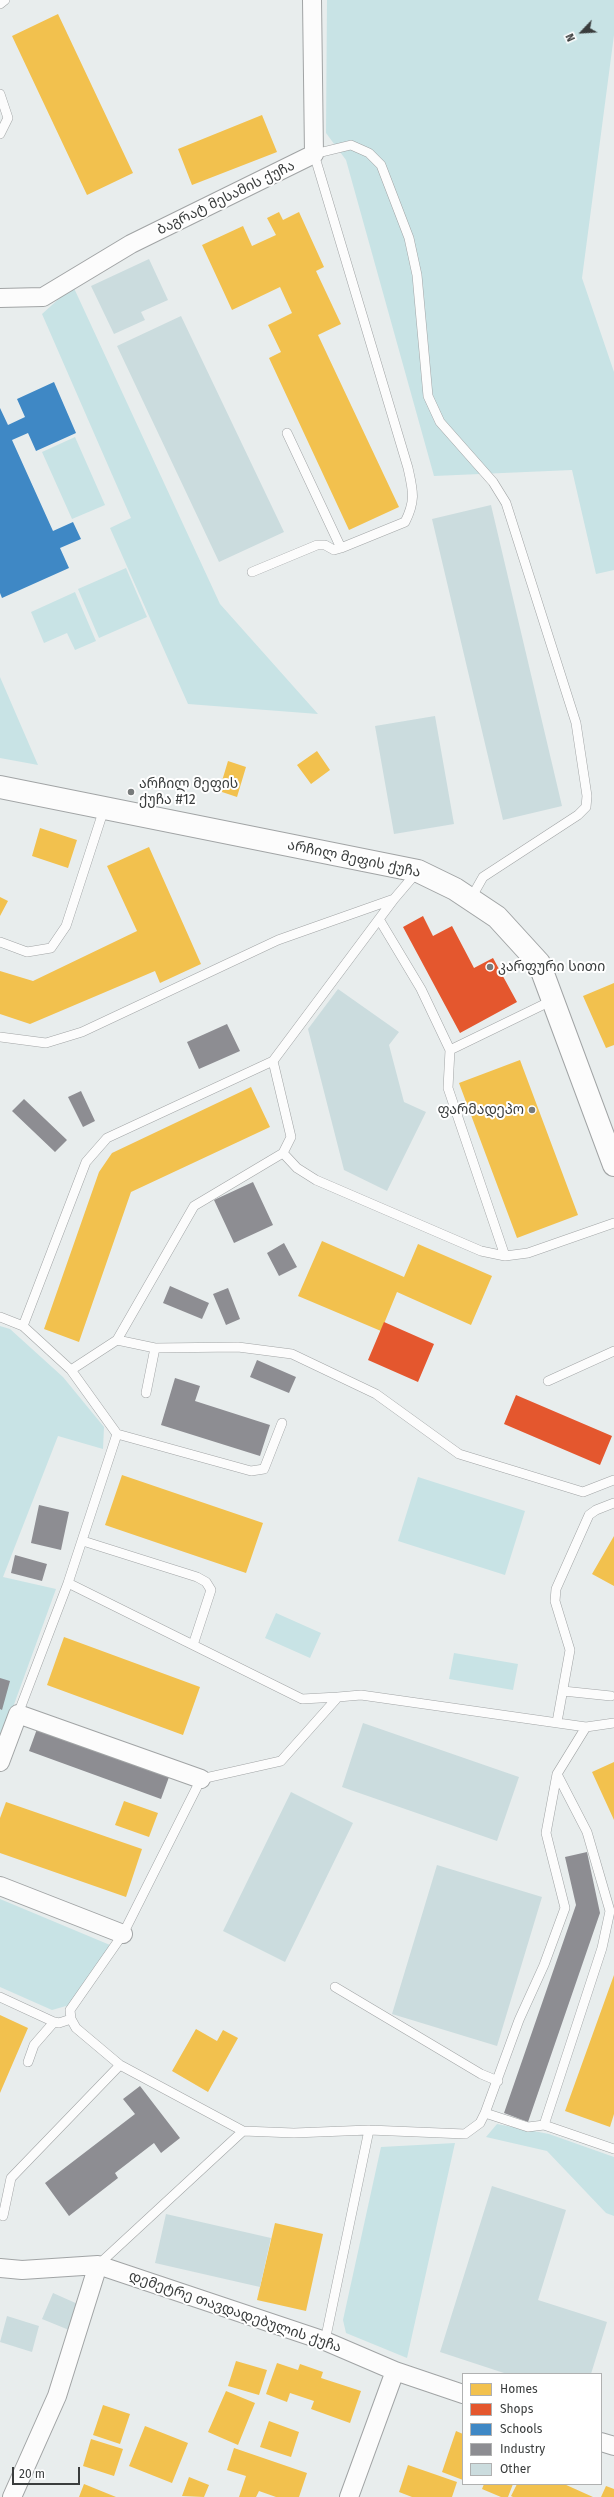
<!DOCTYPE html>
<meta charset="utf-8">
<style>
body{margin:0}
#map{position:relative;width:614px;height:2497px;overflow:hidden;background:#e8eded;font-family:"Fira Sans",sans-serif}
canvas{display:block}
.legend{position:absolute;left:462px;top:2373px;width:140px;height:112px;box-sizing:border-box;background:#fff;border:1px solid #b0b1b1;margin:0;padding:5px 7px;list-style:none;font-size:12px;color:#3a3d3d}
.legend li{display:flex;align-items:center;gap:8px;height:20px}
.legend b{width:20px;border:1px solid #b0b1b1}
.north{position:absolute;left:562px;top:12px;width:40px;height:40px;-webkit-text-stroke:3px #fff;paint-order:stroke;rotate:245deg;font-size:11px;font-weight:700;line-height:16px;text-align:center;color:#3a3d3d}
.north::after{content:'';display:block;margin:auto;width:14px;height:18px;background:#3a3d3d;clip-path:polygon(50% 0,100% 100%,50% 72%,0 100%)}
.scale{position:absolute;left:12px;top:2467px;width:68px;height:18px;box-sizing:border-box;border:2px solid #3a3d3d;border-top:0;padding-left:5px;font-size:12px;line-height:14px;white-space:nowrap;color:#3a3d3d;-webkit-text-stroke:3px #fff;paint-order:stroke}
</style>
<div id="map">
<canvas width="614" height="2497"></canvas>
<ul class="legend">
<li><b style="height:11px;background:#f2c14e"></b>Homes</li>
<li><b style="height:11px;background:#e4572e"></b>Shops</li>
<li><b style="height:11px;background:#3f88c5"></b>Schools</li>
<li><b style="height:11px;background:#8d8d92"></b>Industry</li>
<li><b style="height:11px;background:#cbdcde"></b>Other</li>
</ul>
<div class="north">N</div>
<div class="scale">20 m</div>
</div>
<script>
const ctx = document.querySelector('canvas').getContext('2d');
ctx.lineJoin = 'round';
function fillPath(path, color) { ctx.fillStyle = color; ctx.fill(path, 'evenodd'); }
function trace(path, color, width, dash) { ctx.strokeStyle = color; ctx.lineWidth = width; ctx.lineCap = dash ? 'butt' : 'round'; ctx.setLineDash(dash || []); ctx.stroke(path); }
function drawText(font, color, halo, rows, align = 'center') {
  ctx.font = font + ' "Fira Sans","Noto Sans Georgian",sans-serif'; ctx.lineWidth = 4; ctx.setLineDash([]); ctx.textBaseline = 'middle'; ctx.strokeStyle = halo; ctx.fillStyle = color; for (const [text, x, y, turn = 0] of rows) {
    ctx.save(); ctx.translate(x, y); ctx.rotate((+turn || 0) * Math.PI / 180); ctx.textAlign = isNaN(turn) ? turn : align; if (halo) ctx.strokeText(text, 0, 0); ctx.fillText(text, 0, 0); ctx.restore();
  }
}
fillPath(new Path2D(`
 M 327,0 L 614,0 L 614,35 L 582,278 L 614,372 L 614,570 L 596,574 L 572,470 L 434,476 L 346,160 L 326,133 Z
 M 73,286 L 220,604 L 318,714 L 188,704 L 110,528 L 131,518 L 42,314 Z
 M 75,437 L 105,505 L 72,519 L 42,452 Z
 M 126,568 L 147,617 L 99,638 L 78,589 Z
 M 75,592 L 96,641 L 75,650 L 67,633 L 44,643 L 31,612 Z
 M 0,677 L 38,765 L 0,758 Z
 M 0,1326 L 10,1329 L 63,1377 L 104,1427 L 103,1449 L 58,1436 L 3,1577 L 56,1589 L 0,1743 Z
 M 418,1477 L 525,1511 L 505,1575 L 398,1541 Z
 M 276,1613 L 321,1633 L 310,1658 L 265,1638 Z
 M 454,1653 L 518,1664 L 513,1690 L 449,1679 Z
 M 0,1899 L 110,1945 L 73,2004 L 52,2010 L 0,1987 Z
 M 497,2124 L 549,2134 L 614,2157 L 614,2216 L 606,2213 L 547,2151 L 486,2137 Z
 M 455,2143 L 407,2358 L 346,2333 L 343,2320 L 381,2147 Z`), '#c8e3e5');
fillPath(new Path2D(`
 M 58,14 L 133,173 L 87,195 L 12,36 Z
 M 262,115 L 277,152 L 192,185 L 178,149 Z
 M 279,212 L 283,220 L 299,212 L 324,267 L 316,271 L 341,324 L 318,335 L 399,507 L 349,530 L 269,358 L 281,352 L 268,325 L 292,313 L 280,287 L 232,310 L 202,245 L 243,226 L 252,246 L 276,235 L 267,218 Z
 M 317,751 L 330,770 L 311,784 L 297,765 Z
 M 228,761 L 246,767 L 237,797 L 219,791 Z
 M 40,828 L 77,840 L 68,868 L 32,856 Z
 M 149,847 L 201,964 L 160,983 L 155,971 L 30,1024 L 0,1014 L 0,971 L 33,981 L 137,931 L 107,866 Z
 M 0,897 L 8,901 L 0,916 Z
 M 614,983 L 614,1045 L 606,1048 L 583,996 Z
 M 520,1060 L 578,1215 L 517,1238 L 459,1083 Z
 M 251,1087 L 270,1127 L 131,1192 L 79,1342 L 44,1329 L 99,1172 L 112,1153 Z
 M 322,1241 L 404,1277 L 418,1244 L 492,1276 L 471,1325 L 397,1292 L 381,1331 L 298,1296 Z
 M 122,1475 L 263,1523 L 246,1573 L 105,1525 Z
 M 614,1536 L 614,1586 L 592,1574 Z
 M 64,1637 L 200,1687 L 183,1735 L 47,1685 Z
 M 614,1762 L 614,1820 L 592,1772 Z
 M 124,1801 L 158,1813 L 149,1837 L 115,1825 Z
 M 6,1802 L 142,1849 L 126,1897 L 0,1853 L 0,1818 Z
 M 614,1975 L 614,2114 L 610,2127 L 565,2111 Z
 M 0,2015 L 28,2028 L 0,2093 Z
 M 196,2029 L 217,2041 L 223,2030 L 238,2038 L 208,2092 L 172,2071 Z
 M 275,2223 L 323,2234 L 306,2311 L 257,2300 Z
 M 236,2361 L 267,2370 L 259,2395 L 228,2386 Z
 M 277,2363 L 298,2370 L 300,2364 L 323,2372 L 321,2378 L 361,2391 L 350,2423 L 311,2409 L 314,2401 L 290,2393 L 287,2402 L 266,2394 Z
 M 226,2391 L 255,2403 L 238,2445 L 208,2432 Z
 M 103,2405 L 130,2414 L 120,2444 L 93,2435 Z
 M 269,2421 L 299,2432 L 291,2457 L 260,2447 Z
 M 145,2426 L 188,2443 L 172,2483 L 129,2466 Z
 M 456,2431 L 463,2434 L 463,2480 L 442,2472 Z
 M 91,2439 L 123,2449 L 114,2476 L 83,2466 Z
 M 234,2448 L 307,2473 L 299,2497 L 276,2497 L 259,2491 L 256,2497 L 239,2497 L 246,2476 L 227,2470 Z
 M 408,2465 L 457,2482 L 452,2497 L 412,2497 L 399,2492 Z
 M 189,2477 L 209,2485 L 204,2497 L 182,2496 Z
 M 84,2484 L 116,2497 L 79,2497 Z
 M 484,2484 L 513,2484 L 508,2497 L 501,2497 L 482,2489 Z
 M 517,2484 L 564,2484 L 593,2497 L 513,2497 L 511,2496 Z
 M 606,2486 L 614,2489 L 614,2497 L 601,2497 Z`), '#f2c14e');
fillPath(new Path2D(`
 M 423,916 L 433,936 L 452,926 L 474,968 L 493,958 L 517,1002 L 460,1033 L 403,927 Z
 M 384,1322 L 434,1344 L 418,1382 L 368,1360 Z
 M 516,1395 L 612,1436 L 600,1465 L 504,1424 Z`), '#e4572e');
fillPath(new Path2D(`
 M 54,382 L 76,433 L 36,451 L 28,433 L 12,440 L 53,531 L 73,522 L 81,539 L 60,548 L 69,568 L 2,598 L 0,593 L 0,408 L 8,425 L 25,417 L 17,399 Z`), '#3f88c5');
fillPath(new Path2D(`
 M 227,1024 L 240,1051 L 199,1069 L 187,1042 Z
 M 81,1091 L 95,1121 L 83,1127 L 68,1097 Z
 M 24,1099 L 67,1140 L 55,1152 L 12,1111 Z
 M 253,1182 L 273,1225 L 234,1243 L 214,1200 Z
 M 284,1243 L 297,1267 L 279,1276 L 267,1253 Z
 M 170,1286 L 209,1303 L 202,1319 L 163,1303 Z
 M 228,1288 L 240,1319 L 226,1325 L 213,1294 Z
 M 257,1360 L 296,1377 L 289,1393 L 250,1377 Z
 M 175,1378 L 200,1386 L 195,1401 L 270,1425 L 260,1456 L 161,1425 Z
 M 39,1505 L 69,1512 L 61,1550 L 31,1543 Z
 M 15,1555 L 47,1564 L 42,1581 L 11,1573 Z
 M 0,1678 L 10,1681 L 2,1710 L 0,1709 Z
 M 37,1729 L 169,1777 L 161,1799 L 29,1751 Z
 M 587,1852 L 600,1913 L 528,2122 L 504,2113 L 576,1905 L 565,1857 Z
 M 140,2086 L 180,2138 L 161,2153 L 154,2143 L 115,2173 L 118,2178 L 69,2216 L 45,2183 L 135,2114 L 123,2099 Z`), '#8d8d92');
fillPath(new Path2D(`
 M 149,259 L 168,300 L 141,312 L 145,320 L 114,334 L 91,286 Z
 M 181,316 L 284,532 L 219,562 L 117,346 Z
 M 491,505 L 562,806 L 503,820 L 432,519 Z
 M 435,716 L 454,824 L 394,834 L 375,726 Z
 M 338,989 L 399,1032 L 389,1045 L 404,1102 L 426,1112 L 387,1191 L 344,1170 L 308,1029 Z
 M 363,1723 L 519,1777 L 497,1841 L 342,1787 Z
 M 291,1792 L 353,1823 L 285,1962 L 223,1931 Z
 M 437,1865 L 542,1897 L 497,2046 L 392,2014 Z
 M 492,2186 L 566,2210 L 538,2300 L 607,2322 L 591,2374 L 507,2374 L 440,2352 Z
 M 166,2214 L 271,2238 L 260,2287 L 155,2263 Z
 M 53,2293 L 80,2305 L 69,2330 L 42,2319 Z
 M 7,2316 L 39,2326 L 32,2352 L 0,2342 Z`), '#cbdcde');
const lane = new Path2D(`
 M 0,4 L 5,0
 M 0,94 L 8,118 L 0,134
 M 287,433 L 341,548
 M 252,572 L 317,545 L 325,545 L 334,550 L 341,548 L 405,522 C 416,500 413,491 408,468 L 314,154 L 351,145 L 369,153 L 381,165 L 409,238 L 417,275 L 428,396 L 440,422 L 493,482 L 506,503 L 576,723 L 587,796 L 586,807 L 578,815 L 483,877 L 470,900
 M 379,919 L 421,989 L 450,1050 L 448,1088 L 505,1256
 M 0,942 L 27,952 L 51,948 L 66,926 L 104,809
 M 0,1037 L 46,1043 L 82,1032 L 278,940 L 394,899
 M 450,1050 L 553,1000
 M 283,1153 L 297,1168 L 316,1180 L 481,1251 L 505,1256 L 528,1253 L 614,1223
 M 0,1317 L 23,1326 L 86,1162 L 107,1138 L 273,1061 L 394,899 L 417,872
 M 23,1326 L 71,1370 L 117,1434 L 68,1583 L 302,1699 L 338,1697
 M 117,1340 L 155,1348 L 238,1347 L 292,1354 L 376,1394 L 459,1454 L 583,1492 L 614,1480
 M 71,1370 L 117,1340 L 194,1206 L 283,1153 L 291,1137 L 273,1061
 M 548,1381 L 614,1351
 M 146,1393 L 155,1348
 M 117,1434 L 251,1471 L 264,1469 L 282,1423
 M 83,1541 L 197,1577 L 206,1582 L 211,1590 L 193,1645
 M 563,1691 L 611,1696
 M 18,1714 L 68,1583
 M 557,1722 L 570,1650 L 555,1601 L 556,1589 L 589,1515 L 596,1510 L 614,1503
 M 586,1727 L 361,1695 L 338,1697 L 281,1761 L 201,1779 L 123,1934 L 70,2010 L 71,2019 L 76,2028 L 120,2065 L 243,2131 L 294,2133 L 369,2130 L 465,2134 L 480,2123 L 485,2113 L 519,2020 L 544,1965 L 565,1908 L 546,1833 L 557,1774 L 586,1727 L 614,1723
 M 557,1774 L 587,1832 L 610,1911 L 602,1948 L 544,2125 L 614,2149
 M 335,1987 L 481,2074 L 498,2081
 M 0,1997 L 54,2022 L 59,2023 L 71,2019
 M 28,2062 L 34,2045 L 54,2022
 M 485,2113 L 528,2127 L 544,2125
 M 3,2216 L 11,2178 L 120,2065
 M 98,2265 L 243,2131
 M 325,2341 L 369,2130`);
const street = new Path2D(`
 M 0,298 L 43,297 L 131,244 L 314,154 L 312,0
 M 0,1762 L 18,1714 L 201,1779
 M 0,1886 L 123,1934
 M 0,2268 L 22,2270 L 98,2265 L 325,2341 L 395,2371 L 463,2394
 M 601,2442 L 614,2446
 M 12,2497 L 57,2396 L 98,2265
 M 349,2497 L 395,2371`);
const secondary = new Path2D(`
 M 0,787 L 418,871 L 455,889 L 497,917 L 539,963 L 614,1165`);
trace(lane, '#a1a4a5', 10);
trace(street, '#a1a4a5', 20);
trace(secondary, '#a1a4a5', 24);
trace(lane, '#fcfcfc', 9);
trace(street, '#fcfcfc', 18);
trace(secondary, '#fcfcfc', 22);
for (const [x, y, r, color] of [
 [131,792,4,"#777b7b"],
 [490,967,4,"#777b7b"],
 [532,1110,4,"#777b7b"]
]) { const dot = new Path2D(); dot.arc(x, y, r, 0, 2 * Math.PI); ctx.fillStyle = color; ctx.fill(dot); trace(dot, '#fff', 1.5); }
drawText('14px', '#3a3d3d', '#fff', [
 ["ბაგრატ მესამის ქუჩა",226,198,-26],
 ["არჩილ მეფის ქუჩა",354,859,12],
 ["დემეტრე თავდადებულის ქუჩა",235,2312,19]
]);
drawText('14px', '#3a3d3d', '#fff', [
 ["არჩილ მეფის",139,784],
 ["ქუჩა #12",139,800],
 ["კარფური სითი",498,967],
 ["ფარმადეპო",524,1110,"right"]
], 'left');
</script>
